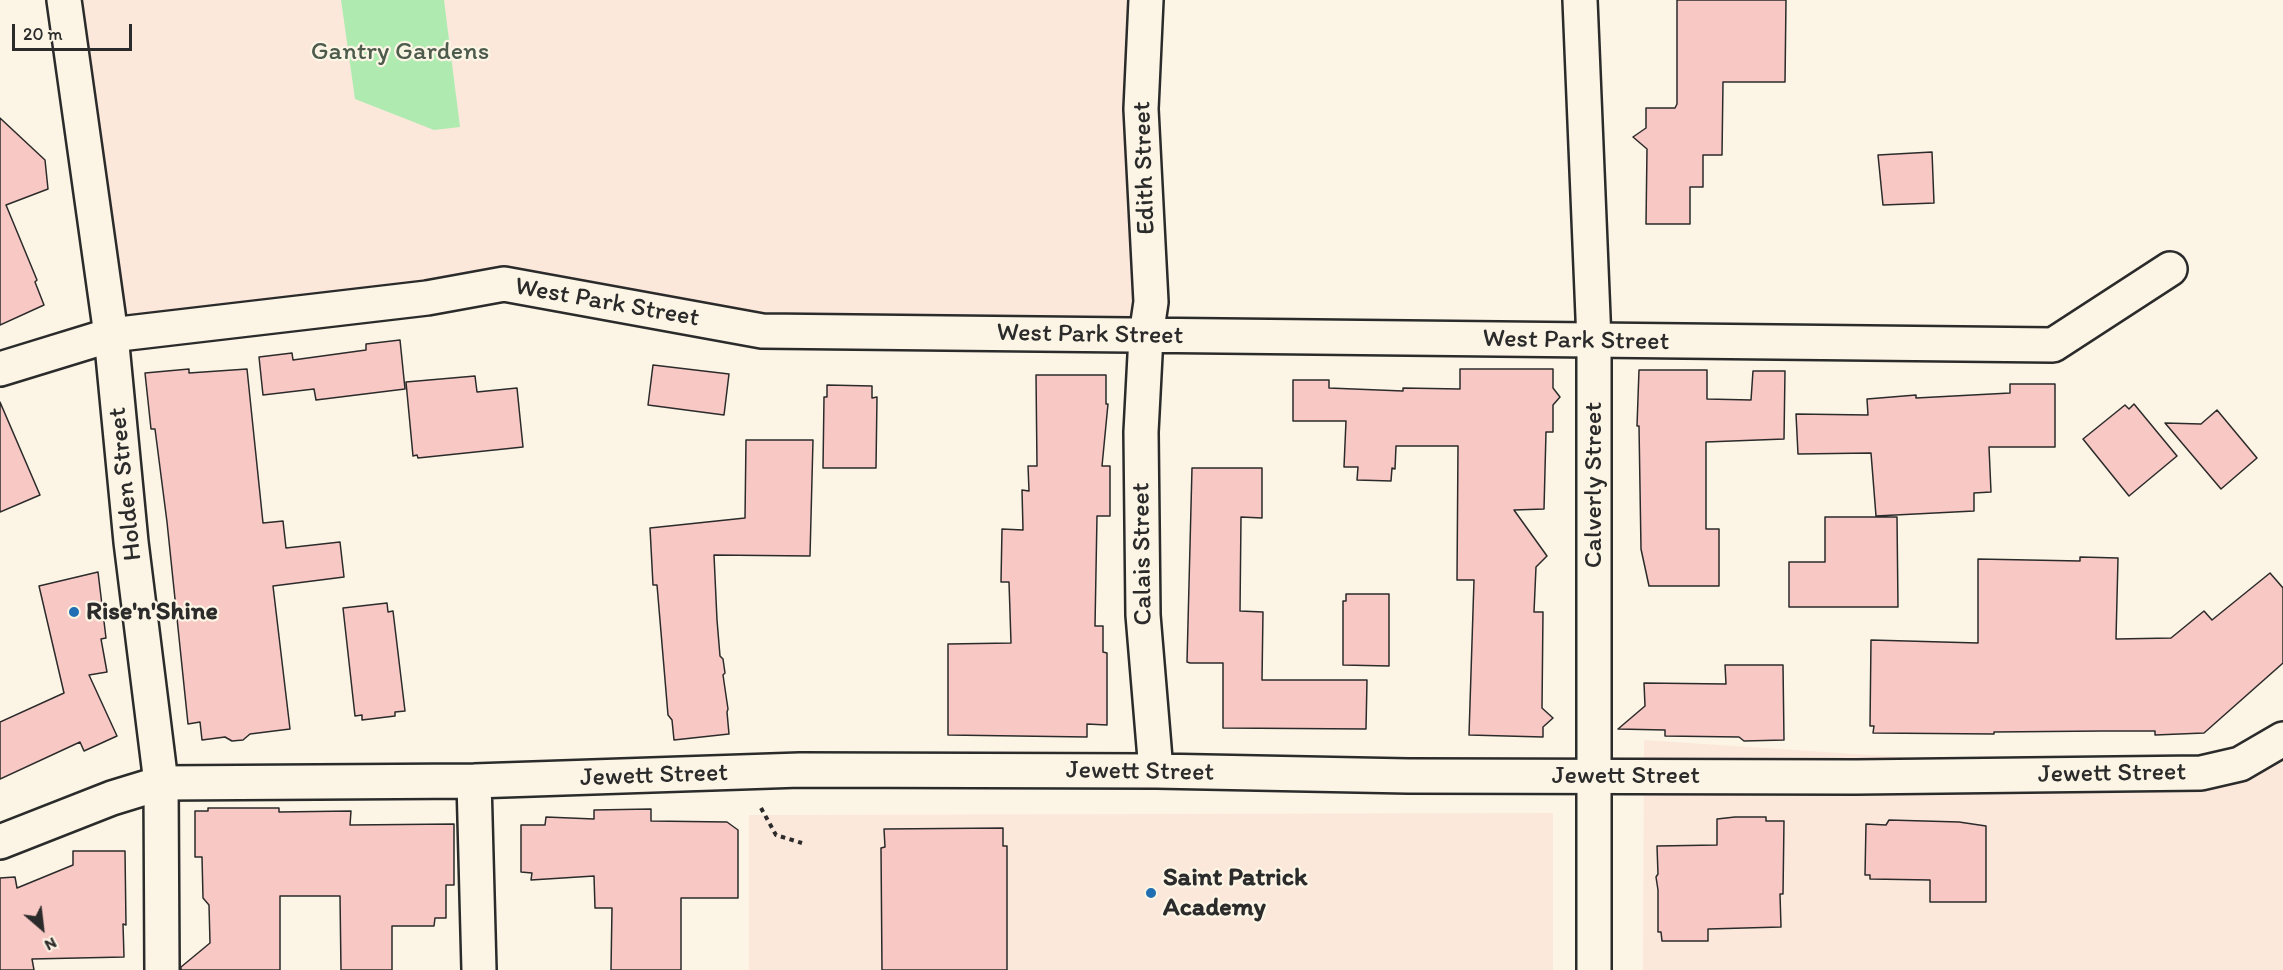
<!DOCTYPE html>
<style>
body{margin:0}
#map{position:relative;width:2283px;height:970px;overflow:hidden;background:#fcf5e5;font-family:Itim,sans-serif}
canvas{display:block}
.north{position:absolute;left:12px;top:898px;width:60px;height:60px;-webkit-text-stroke:4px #fcf5e5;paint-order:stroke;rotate:152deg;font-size:16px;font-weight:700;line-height:24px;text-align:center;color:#2b2b2b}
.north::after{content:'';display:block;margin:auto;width:21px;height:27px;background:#2b2b2b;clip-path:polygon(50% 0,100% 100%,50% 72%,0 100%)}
.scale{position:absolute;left:12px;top:24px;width:120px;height:27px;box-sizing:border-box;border:3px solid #2b2b2b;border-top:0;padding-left:8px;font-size:18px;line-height:21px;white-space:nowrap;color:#2b2b2b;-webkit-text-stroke:4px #fcf5e5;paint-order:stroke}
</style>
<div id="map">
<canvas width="2283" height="970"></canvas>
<div class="north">N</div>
<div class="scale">20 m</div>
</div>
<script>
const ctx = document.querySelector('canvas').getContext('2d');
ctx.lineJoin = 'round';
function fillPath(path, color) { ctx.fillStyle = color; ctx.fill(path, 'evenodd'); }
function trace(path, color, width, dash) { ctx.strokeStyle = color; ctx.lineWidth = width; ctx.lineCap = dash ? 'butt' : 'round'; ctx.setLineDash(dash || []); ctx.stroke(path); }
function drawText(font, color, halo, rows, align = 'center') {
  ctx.font = font + ' Itim,sans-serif'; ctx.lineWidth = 4.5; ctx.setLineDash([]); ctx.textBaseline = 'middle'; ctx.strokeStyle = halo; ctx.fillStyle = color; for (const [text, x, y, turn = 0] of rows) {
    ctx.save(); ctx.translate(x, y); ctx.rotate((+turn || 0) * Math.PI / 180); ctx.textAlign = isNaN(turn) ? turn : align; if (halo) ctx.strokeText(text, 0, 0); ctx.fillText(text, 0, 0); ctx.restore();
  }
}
fillPath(new Path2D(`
 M 51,0 L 1142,0 L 1135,328 L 799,329 L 526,288 L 104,331 Z
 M 2283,723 L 2283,970 L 1643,970 L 1644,740 L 2022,765 L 2234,761 Z
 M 1553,813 L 1553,970 L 749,970 L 749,815 Z`), '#fbe8db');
fillPath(new Path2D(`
 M 341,0 L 444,0 L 460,127 L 434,130 L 355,99 Z`), '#afebb1');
const building = new Path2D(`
 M 1677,0 L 1786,0 L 1785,82 L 1723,82 L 1722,155 L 1703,155 L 1703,187 L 1690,187 L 1690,224 L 1646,224 L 1647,149 L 1633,137 L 1646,128 L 1646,108 L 1675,108 L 1677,104 Z
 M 0,118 L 45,160 L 48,189 L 6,205 L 37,280 L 35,282 L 44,305 L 0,325 Z
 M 1932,152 L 1934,203 L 1883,205 L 1878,155 Z
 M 400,340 L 405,389 L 316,400 L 314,389 L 263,395 L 259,357 L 292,353 L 293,360 L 366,350 L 366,344 Z
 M 653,365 L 729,374 L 724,415 L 648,405 Z
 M 189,369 L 189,373 L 247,369 L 263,523 L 283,521 L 286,548 L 340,542 L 344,577 L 273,586 L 290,729 L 250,734 L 243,740 L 232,741 L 225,737 L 202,740 L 200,722 L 188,724 L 167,522 L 155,429 L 151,429 L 145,373 Z
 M 1460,369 L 1553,369 L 1553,388 L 1560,397 L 1553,405 L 1553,432 L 1546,432 L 1544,509 L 1514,510 L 1547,556 L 1536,567 L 1534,612 L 1543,612 L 1542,708 L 1553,718 L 1543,727 L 1543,737 L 1469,735 L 1474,580 L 1457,580 L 1458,446 L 1396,446 L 1395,469 L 1392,468 L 1391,481 L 1357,480 L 1358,467 L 1344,467 L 1346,421 L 1293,421 L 1293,380 L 1329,380 L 1329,388 L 1403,391 L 1403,388 L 1460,389 Z
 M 1639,370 L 1707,370 L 1707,399 L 1751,400 L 1753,371 L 1785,371 L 1784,439 L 1706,442 L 1706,529 L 1719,529 L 1719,586 L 1649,586 L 1641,549 L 1639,426 L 1637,426 Z
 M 1036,375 L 1106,375 L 1106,404 L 1108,404 L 1102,466 L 1110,466 L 1110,516 L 1097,516 L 1095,626 L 1103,626 L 1103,652 L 1107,653 L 1107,725 L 1087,724 L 1087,737 L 948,735 L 948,644 L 1011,643 L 1009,582 L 1001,582 L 1002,529 L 1023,530 L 1022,490 L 1029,491 L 1028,466 L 1037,466 Z
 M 475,376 L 477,392 L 517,388 L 523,447 L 418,458 L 417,455 L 413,456 L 406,382 Z
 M 2010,384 L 2055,384 L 2055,447 L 1989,447 L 1991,492 L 1974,493 L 1974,511 L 1876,516 L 1871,453 L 1798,454 L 1796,414 L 1868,415 L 1867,399 L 1916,395 L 1916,398 L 2010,393 Z
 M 827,385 L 872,386 L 872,398 L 877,397 L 876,468 L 823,468 L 824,397 L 827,397 Z
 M 0,402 L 40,495 L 0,512 Z
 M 2134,404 L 2177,456 L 2129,496 L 2083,439 L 2125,405 L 2129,409 Z
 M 2217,410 L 2257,458 L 2221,489 L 2165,423 L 2201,424 Z
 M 746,440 L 813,440 L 810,556 L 714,555 L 717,620 L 720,656 L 723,659 L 725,673 L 723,675 L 728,709 L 727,712 L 729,734 L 674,740 L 672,720 L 668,715 L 657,585 L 653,585 L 650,528 L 745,518 Z
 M 1192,468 L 1262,468 L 1262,518 L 1241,517 L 1240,611 L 1263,612 L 1262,680 L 1367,680 L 1366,729 L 1223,728 L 1223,663 L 1190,663 L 1187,662 Z
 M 1825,517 L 1897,517 L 1898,607 L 1789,607 L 1789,562 L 1825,562 Z
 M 2080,557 L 2118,558 L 2116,639 L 2171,638 L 2204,611 L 2212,620 L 2270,573 L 2283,588 L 2283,663 L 2204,733 L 2155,735 L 2155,731 L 2103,731 L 1994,732 L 1994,734 L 1873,733 L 1874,726 L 1870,726 L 1871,640 L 1978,643 L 1978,559 L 2080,561 Z
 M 98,572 L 106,638 L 101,639 L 107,672 L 89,675 L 117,736 L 84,751 L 80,742 L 0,779 L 0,722 L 64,693 L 39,586 Z
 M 1346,594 L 1389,594 L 1389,666 L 1343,665 L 1343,601 L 1346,601 Z
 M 387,603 L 388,612 L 393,611 L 405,711 L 395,712 L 395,716 L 362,720 L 362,715 L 355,716 L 343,608 Z
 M 1725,665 L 1783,665 L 1784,740 L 1744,741 L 1739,737 L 1665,736 L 1665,730 L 1618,729 L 1645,706 L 1644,683 L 1726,684 Z
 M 208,808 L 279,808 L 279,812 L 351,811 L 350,825 L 454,824 L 454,885 L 446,885 L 446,918 L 435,918 L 434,926 L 392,926 L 392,970 L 341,970 L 340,896 L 280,896 L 280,970 L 181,970 L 181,967 L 210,943 L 209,905 L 203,898 L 202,857 L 195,857 L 195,811 L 208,811 Z
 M 651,809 L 651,821 L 727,822 L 738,830 L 738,898 L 681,898 L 681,970 L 611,970 L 612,908 L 595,908 L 594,876 L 531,880 L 532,873 L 521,872 L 521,825 L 545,825 L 546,817 L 594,819 L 594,810 Z
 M 1735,817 L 1766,817 L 1766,821 L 1784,821 L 1783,894 L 1780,894 L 1781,927 L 1708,929 L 1708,941 L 1662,941 L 1661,932 L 1658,932 L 1658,890 L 1656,877 L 1658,874 L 1657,846 L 1717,845 L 1717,819 Z
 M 1889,820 L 1959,822 L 1986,826 L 1986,902 L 1930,902 L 1930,880 L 1870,879 L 1870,875 L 1865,875 L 1866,824 L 1886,825 Z
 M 1003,828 L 1003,846 L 1007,846 L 1007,970 L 882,970 L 881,848 L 885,847 L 884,829 Z
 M 73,851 L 125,851 L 126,925 L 123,924 L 124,957 L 32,959 L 34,970 L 0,970 L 0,878 L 15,877 L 17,888 L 73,865 Z`);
fillPath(building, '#f8c8c4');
trace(building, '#2b2b2b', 1.5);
const street = new Path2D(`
 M 1146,0 L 1141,109 L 1151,302 L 1146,336 L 1141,432 L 1143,615 L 1156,771
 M 0,369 L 111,335 L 427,298 L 504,284 L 762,331 L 2053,345 L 2170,269
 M 474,781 L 479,970
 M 0,842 L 112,798 L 161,783 L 474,781 L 800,770 L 1156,771 L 1408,776 L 1856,777 L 2201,773 L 2240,764 L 2283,739`);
const secondary = new Path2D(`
 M 64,0 L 111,335 L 131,542 L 161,783 L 162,970
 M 1580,0 L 1594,341 L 1594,970`);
trace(street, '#2b2b2b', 38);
trace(secondary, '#2b2b2b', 38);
trace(new Path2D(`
 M 761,808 L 776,835 L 802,843`), '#2b2b2b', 4, [4.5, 4.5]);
trace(street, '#fcf5e5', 33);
trace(secondary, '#fcf5e5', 33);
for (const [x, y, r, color] of [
 [74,612,6,"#1f6fb2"],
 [1151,893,6,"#1f6fb2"]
]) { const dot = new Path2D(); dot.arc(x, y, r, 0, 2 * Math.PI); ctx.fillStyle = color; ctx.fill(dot); trace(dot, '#fcf5e5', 2); }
drawText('26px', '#4c5b4c', '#fcf5e5', [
 ["Gantry Gardens",400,52]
]);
drawText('26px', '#2b2b2b', '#fcf5e5', [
 ["Edith Street",1145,168,-92],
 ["West Park Street",607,303,10],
 ["West Park Street",1090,335,1],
 ["West Park Street",1576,341,1],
 ["Holden Street",126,484,-96],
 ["Calverly Street",1594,485,-90],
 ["Calais Street",1143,554,-91],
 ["Jewett Street",1140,772,1],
 ["Jewett Street",2112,774,-1],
 ["Jewett Street",654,776,-2],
 ["Jewett Street",1626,776]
]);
drawText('bold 26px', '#2b2b2b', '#fcf5e5', [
 ["Rise'n'Shine",86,612],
 ["Saint Patrick",1163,878],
 ["Academy",1163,908]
], 'left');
</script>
